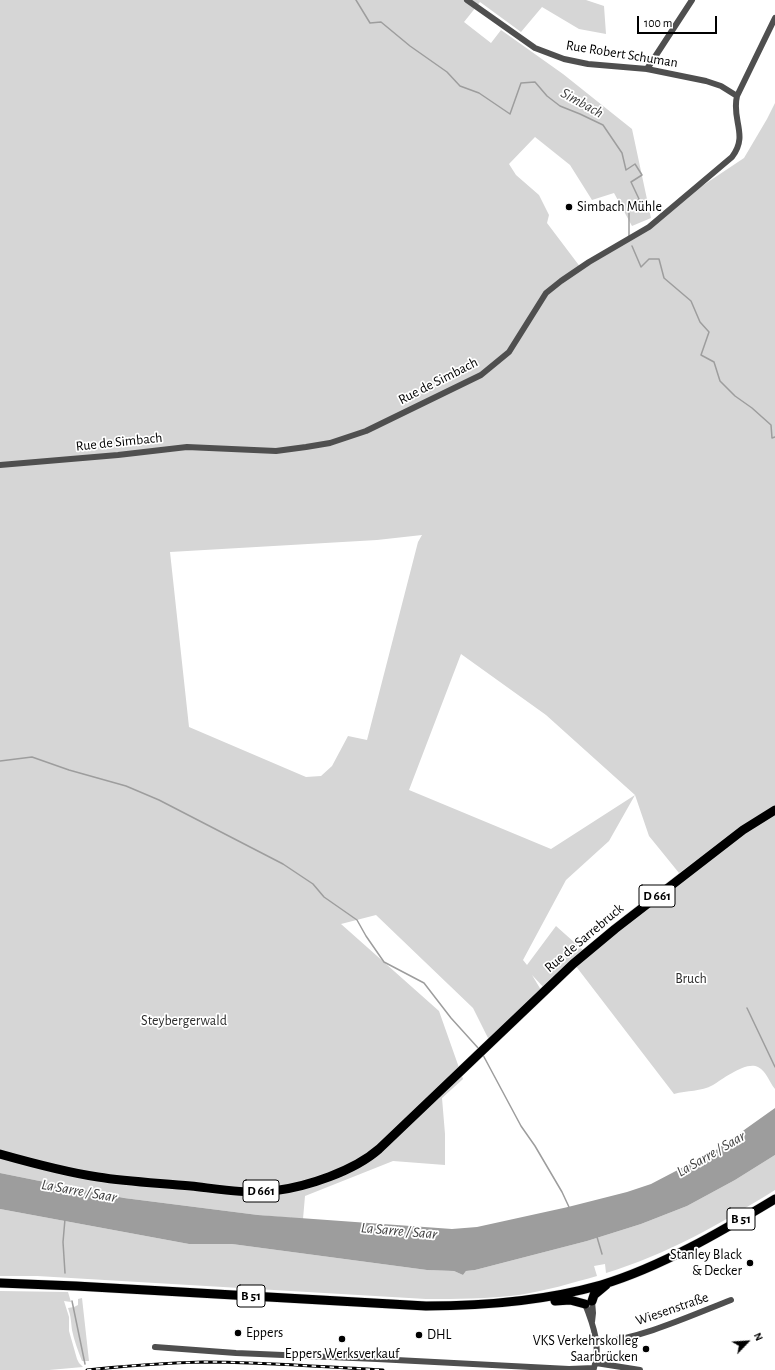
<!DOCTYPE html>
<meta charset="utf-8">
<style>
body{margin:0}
#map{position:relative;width:775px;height:1370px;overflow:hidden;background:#fff;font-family:"Alegreya Sans",sans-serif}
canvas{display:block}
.north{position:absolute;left:727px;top:1322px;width:40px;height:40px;-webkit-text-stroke:3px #fff;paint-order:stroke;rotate:65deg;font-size:11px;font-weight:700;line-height:16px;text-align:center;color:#000}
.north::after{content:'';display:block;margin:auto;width:14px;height:18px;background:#000;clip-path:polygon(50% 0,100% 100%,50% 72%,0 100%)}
.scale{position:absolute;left:637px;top:16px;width:80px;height:18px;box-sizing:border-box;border:2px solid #000;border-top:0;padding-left:5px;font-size:12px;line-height:14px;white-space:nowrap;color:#000;-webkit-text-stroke:3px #fff;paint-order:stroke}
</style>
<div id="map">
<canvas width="775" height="1370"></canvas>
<div class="north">N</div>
<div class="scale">100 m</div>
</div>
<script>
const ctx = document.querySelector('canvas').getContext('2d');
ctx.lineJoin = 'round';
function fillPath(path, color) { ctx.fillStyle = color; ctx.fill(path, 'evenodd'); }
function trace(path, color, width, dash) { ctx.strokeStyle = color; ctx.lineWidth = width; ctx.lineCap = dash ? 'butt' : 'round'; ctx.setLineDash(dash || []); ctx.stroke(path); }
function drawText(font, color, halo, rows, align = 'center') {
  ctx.font = font + ' "Alegreya Sans",sans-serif'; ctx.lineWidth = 3.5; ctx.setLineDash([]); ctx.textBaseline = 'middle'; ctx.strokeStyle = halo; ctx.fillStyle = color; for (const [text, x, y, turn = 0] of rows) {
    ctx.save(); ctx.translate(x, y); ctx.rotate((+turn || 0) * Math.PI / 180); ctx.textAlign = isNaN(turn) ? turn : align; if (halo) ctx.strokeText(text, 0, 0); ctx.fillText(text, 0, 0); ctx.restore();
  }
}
fillPath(new Path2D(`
 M 0,0 L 586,0 L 604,6 L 606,34 L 579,29 L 542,7 L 521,32 L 480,2 L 464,22 L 491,43 L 501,30 L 563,74 L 632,129 L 651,218 L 632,226 L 614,193 L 592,200 L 570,165 L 535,137 L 509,164 L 516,175 L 539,195 L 549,215 L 547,223 L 581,268 L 625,242 L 681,200 L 744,158 L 767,119 L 775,103 L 775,807 L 742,827 L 679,873 L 649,836 L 635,795 L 609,841 L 566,880 L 523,960 L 527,965 L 556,926 L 584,951 L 546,990 L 532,975 L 541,990 L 489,1040 L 473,1008 L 376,915 L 341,924 L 439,1011 L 463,1079 L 442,1098 L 445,1134 L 445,1165 L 393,1161 L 305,1196 L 303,1219 L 258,1215 L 124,1198 L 0,1173 ZM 422,535 L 418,542 L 367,740 L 348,736 L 332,766 L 321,776 L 306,777 L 189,727 L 170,552 L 377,540 ZM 461,654 L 546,715 L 635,795 L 551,849 L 409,790 Z
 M 775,814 L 775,1089 C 769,1082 767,1072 758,1067 C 746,1061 723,1079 713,1085 C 701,1092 687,1090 674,1094 L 575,965 L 744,832 Z
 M 775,1155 L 775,1190 C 722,1223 666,1255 606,1273 L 605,1264 L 594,1266 L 597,1276 C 572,1283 545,1291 519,1295 C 488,1299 457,1299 426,1299 L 37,1276 L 0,1276 L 0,1209 L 189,1244 L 232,1244 L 427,1270 L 454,1271 L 463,1275 L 466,1271 L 475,1270 L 587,1241 L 641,1224 L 687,1206 L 735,1180 Z
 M 0,1291 L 68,1292 L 71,1302 L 64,1301 L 69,1317 L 69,1331 L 77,1359 L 79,1363 L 83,1367 L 49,1370 L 0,1370 Z
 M 82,1298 L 89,1361 L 82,1361 C 78,1351 74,1340 72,1330 C 71,1322 71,1316 68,1308 L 74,1307 L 78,1305 L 78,1299 Z`), '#d6d6d6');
fillPath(new Path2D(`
 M 775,1108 L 775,1155 L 735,1180 L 687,1206 L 641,1224 L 587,1241 L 475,1270 L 466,1271 L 463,1275 L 454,1271 L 427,1270 L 232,1244 L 189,1244 L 0,1209 L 0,1173 L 124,1198 L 258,1215 L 452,1229 L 477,1227 L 568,1207 L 627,1192 L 651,1184 L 716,1150 Z`), '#9d9d9d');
trace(new Path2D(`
 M 356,0 L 370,23 L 381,22 L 410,46 L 447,72 L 460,86 L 479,93 L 510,114 L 521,83 L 535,82 L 547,96 L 560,106 L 580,114 L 603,125 L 622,153 L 626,170 L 635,164 L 642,175 L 631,182 L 639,199 L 629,212 L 629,237
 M 632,246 L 641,267 L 649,259 L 659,259 L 664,278 L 691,301 L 700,322 L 709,332 L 701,355 L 714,362 L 720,381 L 735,396 L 752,408 L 771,425 L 772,438 L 775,437
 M 0,761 L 32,757 L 69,770 L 126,786 L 159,800 L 283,864 L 313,884 L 324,897 L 357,920 L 366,936 L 384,962 L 424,983 L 451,1018 L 479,1049
 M 747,1008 L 775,1067
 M 483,1055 L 521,1126 L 535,1146 L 562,1192 L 569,1207 L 568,1208
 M 65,1219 L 63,1242 L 65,1273
 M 597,1237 L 602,1254
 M 72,1301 L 85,1364`), '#9d9d9d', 1.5);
const primary = new Path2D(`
 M 0,1154 C 32,1163 65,1172 98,1177 C 129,1182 160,1183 191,1186 C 218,1189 246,1194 273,1191 C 307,1187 354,1171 379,1149 L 573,964 L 615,929 L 743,830 L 775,810
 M 0,1283 L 76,1286 L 426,1306 C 485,1306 544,1301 601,1285 C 661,1267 722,1231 775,1199
 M 555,1301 L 570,1300 L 585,1304
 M 592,1301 L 594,1295 L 606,1285`);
trace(primary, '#dbdbdb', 10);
trace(new Path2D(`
 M 467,0 L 535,48 L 564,59 L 588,64 L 647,69 L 706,81 L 721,86 L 737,96
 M 647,69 L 692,0
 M 0,465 L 118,455 L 187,447 L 276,451 L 306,447 L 330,443 L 366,431 L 481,375 L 509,352 L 546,293 L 561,281 L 589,262 L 649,227 L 732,157 C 749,135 731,120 737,96 L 775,18
 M 592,1301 L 593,1313 L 592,1322
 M 585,1304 C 593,1324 602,1349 593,1370
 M 596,1343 C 640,1339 690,1316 731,1300
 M 155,1347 L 236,1353 L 377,1359 L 569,1369 L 594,1368
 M 596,1363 L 640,1370`), '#4f4f4f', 6);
trace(primary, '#000', 9);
const rail = new Path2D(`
 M 87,1370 C 125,1366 164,1363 203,1362 C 263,1362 323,1367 383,1370`);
trace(rail, '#000', 3);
trace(rail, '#fff', 1.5, [4.5]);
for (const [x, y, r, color] of [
 [569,207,4,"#000"],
 [750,1263,4,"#000"],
 [238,1333,4,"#000"],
 [419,1335,4,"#000"],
 [342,1339,4,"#000"],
 [646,1349,4,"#000"]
]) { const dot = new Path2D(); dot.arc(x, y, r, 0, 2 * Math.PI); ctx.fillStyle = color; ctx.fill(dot); trace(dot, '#fff', 1.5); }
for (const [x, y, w] of [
 [657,896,36],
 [261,1191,36],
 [741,1219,28],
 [251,1296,28]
]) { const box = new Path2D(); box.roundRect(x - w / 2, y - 11, w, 22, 3); ctx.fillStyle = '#fff'; ctx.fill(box); trace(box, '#000', 1); }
drawText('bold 13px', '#000', null, [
 ["D 661",657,896],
 ["D 661",261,1191],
 ["B 51",741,1219],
 ["B 51",251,1296]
]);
drawText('14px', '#000', '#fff', [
 ["Rue Robert Schuman",622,54,9],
 ["Rue de Simbach",438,381,-27],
 ["Rue de Simbach",119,442,-6],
 ["Rue de Sarrebruck",584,938,-40],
 ["Wiesenstraße",672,1309,-19]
]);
drawText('14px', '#000', '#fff', [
 ["Simbach Mühle",577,207],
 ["Stanley Black",742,1255,"right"],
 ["& Decker",742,1271,"right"],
 ["Eppers",246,1333],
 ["DHL",427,1335],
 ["VKS Verkehrskolleg",638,1341,"right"],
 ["Saarbrücken",638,1357,"right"],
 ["Eppers Werksverkauf",342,1354,"center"]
], 'left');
drawText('14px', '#2d2d2d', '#fff', [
 ["Bruch",691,979],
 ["Steybergerwald",184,1021]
]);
drawText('italic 15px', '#3e3e3e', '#fff', [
 ["Simbach",582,103,29],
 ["La Sarre / Saar",711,1154,-30],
 ["La Sarre / Saar",79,1191,10],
 ["La Sarre / Saar",399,1231,5]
]);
</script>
